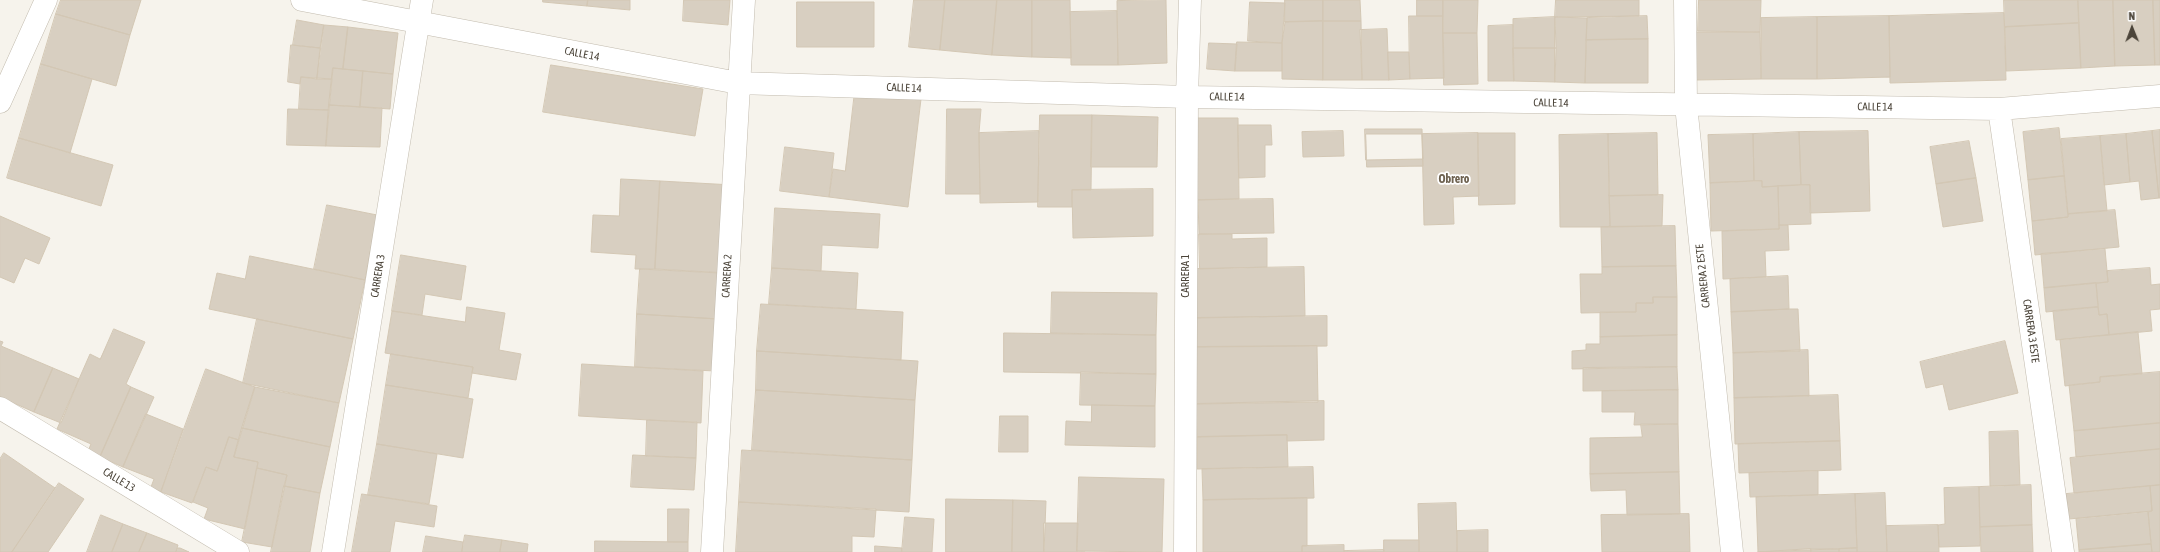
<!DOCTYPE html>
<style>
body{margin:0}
#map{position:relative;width:2160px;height:552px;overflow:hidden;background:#f6f3ec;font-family:"Asap Condensed",sans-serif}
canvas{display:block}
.north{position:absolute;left:2112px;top:8px;width:40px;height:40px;-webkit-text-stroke:3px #fff;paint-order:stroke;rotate:359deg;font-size:11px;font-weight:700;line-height:16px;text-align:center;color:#4b4439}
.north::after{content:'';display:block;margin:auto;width:14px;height:18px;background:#4b4439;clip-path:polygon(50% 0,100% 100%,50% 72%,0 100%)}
</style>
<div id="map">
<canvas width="2160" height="552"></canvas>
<div class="north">N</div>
</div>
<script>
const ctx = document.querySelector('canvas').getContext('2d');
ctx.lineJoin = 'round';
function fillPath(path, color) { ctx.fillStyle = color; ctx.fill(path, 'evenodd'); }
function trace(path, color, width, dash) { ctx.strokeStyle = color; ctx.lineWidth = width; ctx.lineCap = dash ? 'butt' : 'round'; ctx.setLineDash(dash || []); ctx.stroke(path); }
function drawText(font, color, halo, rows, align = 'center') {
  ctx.font = font + ' "Asap Condensed",sans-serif'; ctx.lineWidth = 3.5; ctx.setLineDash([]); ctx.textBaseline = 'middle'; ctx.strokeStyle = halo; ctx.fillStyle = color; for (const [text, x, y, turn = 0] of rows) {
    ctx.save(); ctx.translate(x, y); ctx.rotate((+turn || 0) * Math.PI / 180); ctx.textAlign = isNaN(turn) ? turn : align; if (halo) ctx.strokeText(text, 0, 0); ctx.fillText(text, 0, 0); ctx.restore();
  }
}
const building = new Path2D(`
 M 61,0 L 141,0 L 130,35 L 56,14 Z
 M 543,0 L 588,0 L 587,6 L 543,2 Z
 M 588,0 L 630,0 L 630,10 L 587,6 Z
 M 684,0 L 730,0 L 728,25 L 683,21 Z
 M 914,0 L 945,0 L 940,50 L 909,47 Z
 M 945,0 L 997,0 L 992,55 L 940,50 Z
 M 997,0 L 1032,0 L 1032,57 L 992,55 Z
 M 1032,0 L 1070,0 L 1071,58 L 1032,57 Z
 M 1166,0 L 1167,63 L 1118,65 L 1117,1 Z
 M 1285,0 L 1323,0 L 1323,21 L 1285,22 Z
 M 1323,0 L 1360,0 L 1361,21 L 1323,21 Z
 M 1417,0 L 1443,0 L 1443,16 L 1417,16 Z
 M 1443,0 L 1478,0 L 1477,33 L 1443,33 Z
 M 1556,0 L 1639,0 L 1639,16 L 1555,17 Z
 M 1699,0 L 1761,0 L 1760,32 L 1698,31 Z
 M 2004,0 L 2078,0 L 2079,23 L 2005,27 Z
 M 2078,0 L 2113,0 L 2115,66 L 2081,68 Z
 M 2113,0 L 2153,0 L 2155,65 L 2115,66 Z
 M 2153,0 L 2160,0 L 2160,65 L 2155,65 Z
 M 797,2 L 874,2 L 874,47 L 797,47 Z
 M 1250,2 L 1285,3 L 1282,43 L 1248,41 Z
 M 1117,11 L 1118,65 L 1071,65 L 1070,12 Z
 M 2004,13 L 2006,80 L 1890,83 L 1889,16 Z
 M 56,14 L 130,35 L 116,86 L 41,64 Z
 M 1409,16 L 1443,16 L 1444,78 L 1410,79 Z
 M 1647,16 L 1648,39 L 1586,40 L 1587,18 Z
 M 1889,16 L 1890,77 L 1817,79 L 1817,17 Z
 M 1555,17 L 1556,48 L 1513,48 L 1513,19 Z
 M 1555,17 L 1587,18 L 1585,83 L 1555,82 Z
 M 1817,17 L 1817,79 L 1761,79 L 1761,18 Z
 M 297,20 L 324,25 L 320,48 L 293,45 Z
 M 1323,21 L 1361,21 L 1362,80 L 1323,80 Z
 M 1323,21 L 1323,80 L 1282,79 L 1282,43 L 1285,22 Z
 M 2079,23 L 2081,68 L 2006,71 L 2005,27 Z
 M 324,25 L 348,27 L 343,69 L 333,68 L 332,79 L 317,79 Z
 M 1513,25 L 1514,81 L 1488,81 L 1488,26 Z
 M 348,27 L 398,33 L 393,74 L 343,69 Z
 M 1387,29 L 1389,80 L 1362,80 L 1360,30 Z
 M 1695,32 L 1760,32 L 1761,79 L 1696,80 Z
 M 1443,33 L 1477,33 L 1478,84 L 1444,85 Z
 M 1648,39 L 1648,83 L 1585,83 L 1586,40 Z
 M 1237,42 L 1282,43 L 1282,71 L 1235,71 Z
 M 1209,43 L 1237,44 L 1235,71 L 1207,69 Z
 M 291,45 L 320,48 L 317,79 L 301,77 L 300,84 L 288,82 Z
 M 1513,48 L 1556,48 L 1555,82 L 1514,81 Z
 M 1388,52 L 1409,52 L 1410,79 L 1389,80 Z
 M 41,64 L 92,79 L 70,153 L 19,138 Z
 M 551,65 L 703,89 L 695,136 L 543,112 Z
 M 333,68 L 363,71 L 360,107 L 329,105 Z
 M 363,71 L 393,74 L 390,109 L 360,107 Z
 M 301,77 L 332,79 L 329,110 L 299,109 Z
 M 855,91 L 921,99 L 908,207 L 829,197 L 833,169 L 845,171 Z
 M 329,105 L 382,108 L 380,147 L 326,146 Z
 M 288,109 L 329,110 L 326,146 L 287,145 Z
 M 947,109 L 981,109 L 979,133 L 980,194 L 946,194 Z
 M 1040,115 L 1092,115 L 1091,190 L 1072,190 L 1072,207 L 1038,207 Z
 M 1092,115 L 1158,117 L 1157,167 L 1091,167 Z
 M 1197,118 L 1238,118 L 1239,199 L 1198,200 Z
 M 1238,125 L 1271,125 L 1272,145 L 1265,145 L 1265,177 L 1239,178 Z
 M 2059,128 L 2064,176 L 2028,180 L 2023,132 Z
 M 1365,129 L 1422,129 L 1423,159 L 1366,160 Z
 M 2160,130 L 2160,198 L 2159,198 L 2152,131 Z
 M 1039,131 L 1038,202 L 980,203 L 979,133 Z
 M 1343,131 L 1344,156 L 1303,157 L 1302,132 Z
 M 1868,131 L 1870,211 L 1810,213 L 1810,185 L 1801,185 L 1799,132 Z
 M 2152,131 L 2159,198 L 2141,200 L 2139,181 L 2130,182 L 2126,134 Z
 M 1799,132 L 1801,185 L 1762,187 L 1762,181 L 1754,181 L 1753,134 Z
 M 1478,133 L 1515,133 L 1515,204 L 1479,205 Z
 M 1478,133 L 1479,196 L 1453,197 L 1454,224 L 1424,225 L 1422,134 Z
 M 1657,133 L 1658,195 L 1609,196 L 1608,134 Z
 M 1366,134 L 1422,134 L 1423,166 L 1367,167 Z
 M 1608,134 L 1610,227 L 1560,227 L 1559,135 Z
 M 1753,134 L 1754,181 L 1710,183 L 1708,135 Z
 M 2126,134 L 2130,182 L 2104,185 L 2100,136 Z
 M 2100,136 L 2107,211 L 2068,214 L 2061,139 Z
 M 19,138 L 113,165 L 101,206 L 7,178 Z
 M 1969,141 L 1976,178 L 1936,184 L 1930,147 Z
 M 785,147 L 834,153 L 829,197 L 780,191 Z
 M 2064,176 L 2068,217 L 2032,221 L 2028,180 Z
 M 1976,178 L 1983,221 L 1943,227 L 1936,184 Z
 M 621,179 L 660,181 L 655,269 L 635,269 L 636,255 L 591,252 L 593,215 L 619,216 Z
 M 660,181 L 733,185 L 728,273 L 655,269 Z
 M 1762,181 L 1762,187 L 1778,186 L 1779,229 L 1711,231 L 1710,183 Z
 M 1810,185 L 1811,224 L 1779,225 L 1778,186 Z
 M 1153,189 L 1153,236 L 1073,238 L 1072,190 Z
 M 1663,195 L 1662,226 L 1610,227 L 1609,196 Z
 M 1273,199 L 1274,233 L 1199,234 L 1198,200 Z
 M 327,205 L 377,215 L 365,280 L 314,269 Z
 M 775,208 L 880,214 L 878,248 L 822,245 L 821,271 L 772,268 Z
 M 2115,210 L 2119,247 L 2035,255 L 2032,221 L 2068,217 L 2068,214 Z
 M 0,216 L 50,238 L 39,264 L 25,258 L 14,283 L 0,277 Z
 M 1779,225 L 1788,225 L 1789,250 L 1765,251 L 1766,277 L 1723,279 L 1722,231 L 1779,229 Z
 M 1675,226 L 1676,266 L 1602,267 L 1601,227 Z
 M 1199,234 L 1232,234 L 1232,239 L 1267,238 L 1267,267 L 1200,269 Z
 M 2105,249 L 2108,282 L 2044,288 L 2041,254 Z
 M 401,255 L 466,266 L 461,300 L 425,294 L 422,315 L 392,311 Z
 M 250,256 L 365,280 L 353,339 L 209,309 L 217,273 L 245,279 Z
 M 1676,266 L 1677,297 L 1653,297 L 1653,303 L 1636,303 L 1636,312 L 1581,313 L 1580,274 L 1602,274 L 1602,267 Z
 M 1304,267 L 1305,316 L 1195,318 L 1194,269 Z
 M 772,268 L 858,273 L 856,309 L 769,304 Z
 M 2150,268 L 2151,285 L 2160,284 L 2160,309 L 2150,310 L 2152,331 L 2109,335 L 2107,314 L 2099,315 L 2096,283 L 2108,282 L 2107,271 Z
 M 640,269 L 720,273 L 718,319 L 637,314 Z
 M 1788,276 L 1789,309 L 1731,312 L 1730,279 Z
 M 2096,283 L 2098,307 L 2046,312 L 2044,288 Z
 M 1052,292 L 1157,293 L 1156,335 L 1051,333 Z
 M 1653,297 L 1677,297 L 1677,335 L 1600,337 L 1600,312 L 1636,312 L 1636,303 L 1653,303 Z
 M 761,304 L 903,312 L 901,360 L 757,351 Z
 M 467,307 L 505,313 L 499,350 L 521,354 L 516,380 L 472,373 L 473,367 L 385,353 L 392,311 L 465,322 Z
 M 2098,307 L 2099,315 L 2107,314 L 2109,335 L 2056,340 L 2053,311 Z
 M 1789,309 L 1798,309 L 1800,351 L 1733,353 L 1731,312 Z
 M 637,314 L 718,319 L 715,371 L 635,367 Z
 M 1327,316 L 1327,346 L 1195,347 L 1195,318 Z
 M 257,319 L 353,339 L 339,403 L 243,383 Z
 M 114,329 L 145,342 L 126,384 L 131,387 L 100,457 L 88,451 L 91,444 L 57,429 L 90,354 L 100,359 Z
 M 2138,332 L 2142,374 L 2100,377 L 2100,382 L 2065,386 L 2060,340 Z
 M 1004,333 L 1156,335 L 1156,374 L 1004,372 Z
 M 1677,335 L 1677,367 L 1572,369 L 1572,351 L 1586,350 L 1586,344 L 1600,344 L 1600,337 Z
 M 0,341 L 3,342 L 1,346 L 53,368 L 34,412 L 0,397 Z
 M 2005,341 L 2018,393 L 1949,410 L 1943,384 L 1926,388 L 1920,362 Z
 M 1317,346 L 1318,402 L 1196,404 L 1195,347 Z
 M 1808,350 L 1809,396 L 1734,398 L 1733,353 Z
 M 757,351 L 918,361 L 915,400 L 756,390 Z
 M 391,354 L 473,367 L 468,398 L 386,385 Z
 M 582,364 L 703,371 L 701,423 L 579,416 Z
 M 1677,367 L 1678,390 L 1583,391 L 1583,368 Z
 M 53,368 L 79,379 L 61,423 L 34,412 Z
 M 206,369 L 255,387 L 239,440 L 229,437 L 217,471 L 206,467 L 192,503 L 161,492 Z
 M 1081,372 L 1156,374 L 1155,406 L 1080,405 Z
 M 2160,372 L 2160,423 L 2074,431 L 2069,385 L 2100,382 L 2100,377 Z
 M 386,385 L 473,399 L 463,458 L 377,444 Z
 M 131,387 L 154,397 L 123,467 L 100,457 Z
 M 255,387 L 339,403 L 330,447 L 242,428 Z
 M 756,390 L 915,400 L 912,460 L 752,450 Z
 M 1678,390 L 1678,424 L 1634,425 L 1635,412 L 1602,412 L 1602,391 Z
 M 1838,395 L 1840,441 L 1735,444 L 1734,398 Z
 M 1324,401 L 1324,440 L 1287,441 L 1287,435 L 1197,437 L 1196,404 Z
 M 1092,405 L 1155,406 L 1155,447 L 1065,445 L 1066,421 L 1091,422 Z
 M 146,414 L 183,429 L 161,492 L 151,487 L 154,479 L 123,467 Z
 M 1000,416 L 1028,416 L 1028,452 L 999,452 Z
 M 647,420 L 697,422 L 696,458 L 646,456 Z
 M 2160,423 L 2160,449 L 2076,457 L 2074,431 Z
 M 1641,424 L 1678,424 L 1679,472 L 1590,474 L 1590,438 L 1642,437 Z
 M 242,428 L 330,447 L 320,493 L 284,486 L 287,475 L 257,468 L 258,462 L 234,457 Z
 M 2018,431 L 2020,485 L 1990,486 L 1989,432 Z
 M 1287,435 L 1288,467 L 1197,469 L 1197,437 Z
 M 229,437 L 239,440 L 234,457 L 258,462 L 245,529 L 204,519 L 208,508 L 193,502 L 206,467 L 217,471 Z
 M 1840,441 L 1841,470 L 1739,473 L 1738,444 Z
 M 377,444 L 437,454 L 429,504 L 368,495 Z
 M 2160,449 L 2160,485 L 2074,493 L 2070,458 Z
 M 742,450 L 912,460 L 909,512 L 739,502 Z
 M 4,453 L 55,488 L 12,552 L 0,552 L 0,459 Z
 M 633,455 L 696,458 L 694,490 L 631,487 Z
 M 1313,467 L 1314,498 L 1203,500 L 1202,469 Z
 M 257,468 L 287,475 L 272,547 L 242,542 Z
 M 1818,471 L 1818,495 L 1750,497 L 1749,473 Z
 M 1679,472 L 1680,514 L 1627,515 L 1626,490 L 1591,491 L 1590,474 Z
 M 1079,477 L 1164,479 L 1162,552 L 1077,551 Z
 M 59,483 L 84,499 L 48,552 L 12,552 Z
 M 2031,485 L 2032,525 L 1980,527 L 1979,487 Z
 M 2160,485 L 2160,552 L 2152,552 L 2148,512 L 2152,511 L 2150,486 Z
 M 284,486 L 320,493 L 310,552 L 271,552 Z
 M 2150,486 L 2152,511 L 2069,519 L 2066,494 Z
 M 1979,487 L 1980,546 L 1939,547 L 1938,525 L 1945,524 L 1944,488 Z
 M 1885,493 L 1887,552 L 1857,552 L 1855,494 Z
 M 362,494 L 437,506 L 434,527 L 395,521 L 390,552 L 352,552 Z
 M 1855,494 L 1857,548 L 1758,552 L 1756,497 Z
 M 1307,498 L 1307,546 L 1302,546 L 1302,552 L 1203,552 L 1203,500 Z
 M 946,499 L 1013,500 L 1012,552 L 946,552 Z
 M 1013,500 L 1046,501 L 1044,552 L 1012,552 Z
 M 739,502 L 876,509 L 874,537 L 852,536 L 852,552 L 736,552 Z
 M 1456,503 L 1457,552 L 1419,552 L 1418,504 Z
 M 668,509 L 689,509 L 688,542 L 668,542 Z
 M 2148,512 L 2151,544 L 2079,550 L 2076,519 Z
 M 1689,514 L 1690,552 L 1602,552 L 1601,515 Z
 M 101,515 L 123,524 L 112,552 L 87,552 Z
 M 905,517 L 934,519 L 932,552 L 902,552 Z
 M 1044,523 L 1078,523 L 1077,552 L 1085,552 L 1044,552 Z
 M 123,524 L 147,533 L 139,552 L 112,552 Z
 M 1938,525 L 1939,552 L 1887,552 L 1886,526 Z
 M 2032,525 L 2033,552 L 1981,552 L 1980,527 Z
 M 1488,530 L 1488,552 L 1457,552 L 1457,531 Z
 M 147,533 L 178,545 L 176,552 L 139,552 Z
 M 465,535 L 502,540 L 500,552 L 462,552 Z
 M 426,536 L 463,542 L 462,552 L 423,552 Z
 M 502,540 L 528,544 L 527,552 L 500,552 Z
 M 1384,540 L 1419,540 L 1419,552 L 1384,552 Z
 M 595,541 L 688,542 L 688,552 L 595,552 Z
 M 2151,544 L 2152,552 L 2079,552 L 2079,550 Z
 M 1344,545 L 1344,552 L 1302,552 L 1302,546 Z
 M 875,546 L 902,548 L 902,552 L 875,552 Z
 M 178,548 L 180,548 L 189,552 L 176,552 Z
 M 1857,548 L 1857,552 L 1839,552 L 1839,549 Z
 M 1811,549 L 1839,549 L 1839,552 L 1811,552 Z
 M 1811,549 L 1811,552 L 1758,552 Z
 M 1384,550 L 1384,552 L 1344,552 L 1344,551 Z`);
fillPath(building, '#d8cfc1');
trace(building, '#d3c7b4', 1);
const minor = new Path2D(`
 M 302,0 L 738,83 L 1187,97 L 1999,109 L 2160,96
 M 1685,0 L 1686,105 L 1732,552
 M 0,102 L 46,0
 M 1999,109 L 2063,552
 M 0,408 L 238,552
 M 333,552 L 422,0
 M 712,552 L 744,0
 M 1185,552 L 1187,97 L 1190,0`);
trace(minor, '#c2bbae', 23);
trace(minor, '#fff', 22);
drawText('11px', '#4b4439', '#fff', [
 ["CALLE 14",582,54,11],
 ["CALLE 14",904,88,2],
 ["CALLE 14",1227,97,1],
 ["CALLE 14",1551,103,1],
 ["CALLE 14",1875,107,1],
 ["CARRERA 3",378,276,-81],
 ["CARRERA 2",727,276,-87],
 ["CARRERA 1",1186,276,-90],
 ["CARRERA 2 ESTE",1703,276,-96],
 ["CARRERA 3 ESTE",2031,331,82],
 ["CALLE 13",119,480,31]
]);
drawText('bold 12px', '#6e6250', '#fff', [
 ["Obrero",1454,179]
]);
</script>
